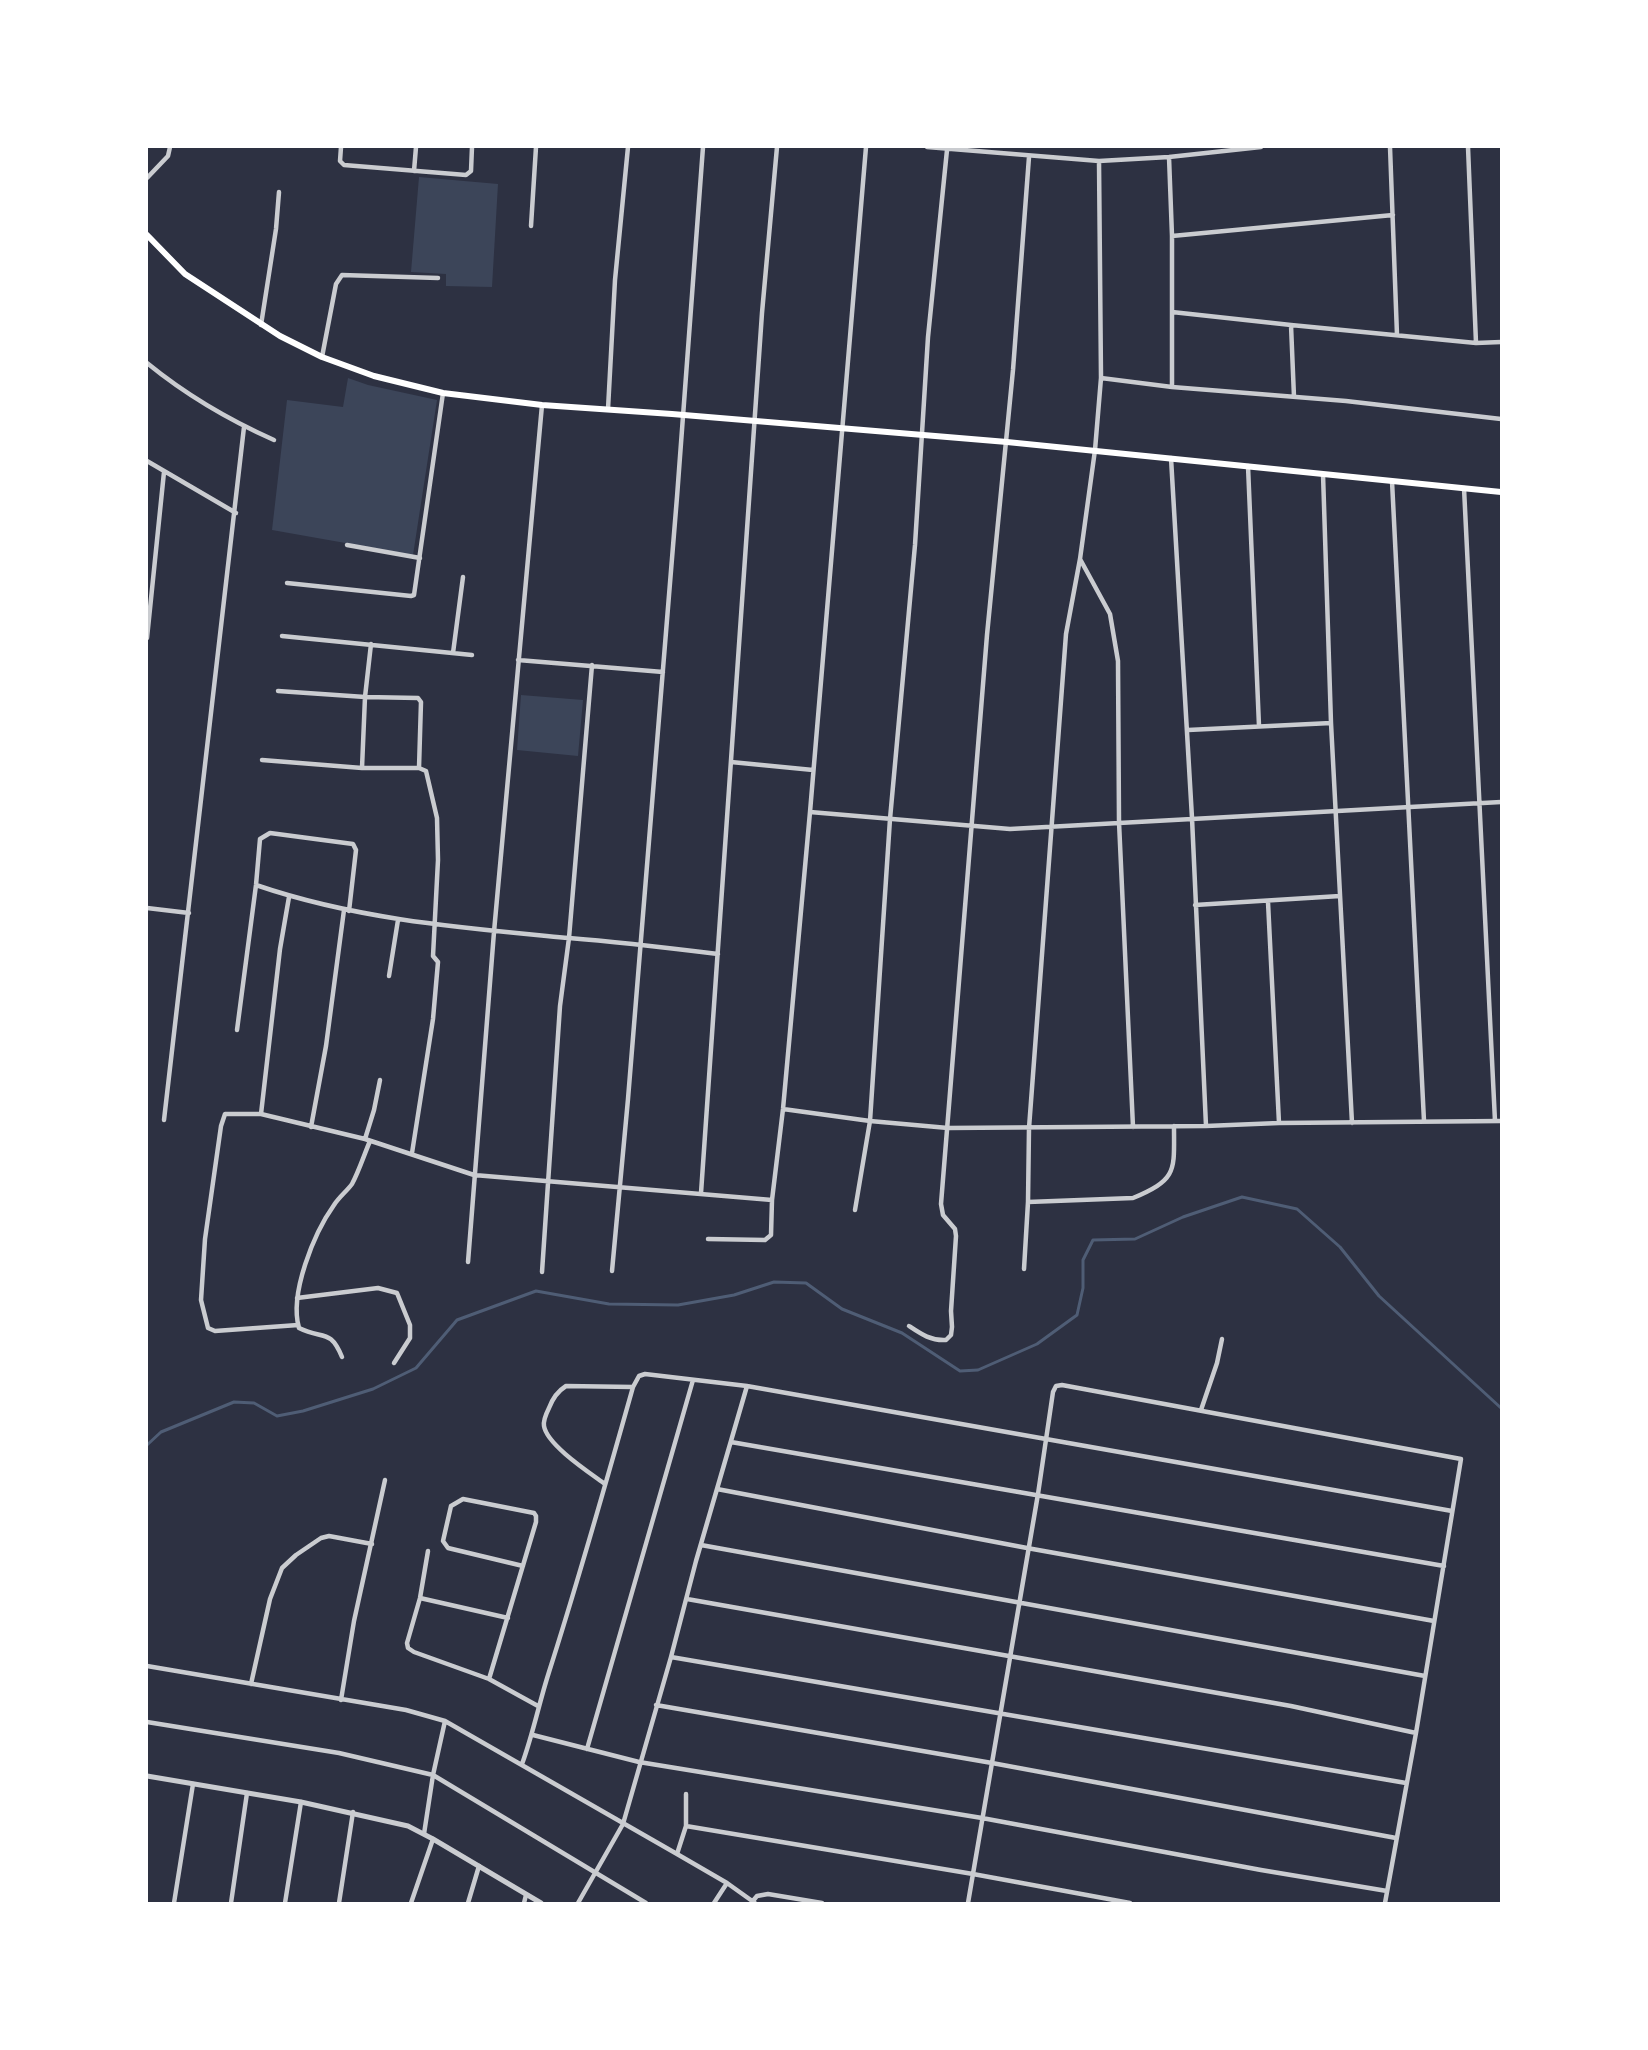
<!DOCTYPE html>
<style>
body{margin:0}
#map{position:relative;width:1648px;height:2050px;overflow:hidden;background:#2d3142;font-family:"Fira Sans",sans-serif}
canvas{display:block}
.frame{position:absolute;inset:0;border:148px solid #fff;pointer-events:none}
</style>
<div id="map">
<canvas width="1648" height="2050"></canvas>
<div class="frame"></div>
</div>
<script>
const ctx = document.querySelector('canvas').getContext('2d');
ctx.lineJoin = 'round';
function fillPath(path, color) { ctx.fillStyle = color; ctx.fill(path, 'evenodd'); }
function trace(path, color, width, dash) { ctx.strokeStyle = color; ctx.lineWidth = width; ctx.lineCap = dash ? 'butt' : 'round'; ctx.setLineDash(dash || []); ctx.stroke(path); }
fillPath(new Path2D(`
 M 419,177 L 498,184 L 492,287 L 446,286 L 446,274 L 411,272 Z
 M 348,378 L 368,385 L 437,400 L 413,555 L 272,530 L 287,400 L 343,407 Z
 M 521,695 L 583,700 L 578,756 L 517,750 Z`), '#3c4559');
trace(new Path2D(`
 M 147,1445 L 161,1432 L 234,1402 L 254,1403 L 277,1416 L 303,1411 L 373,1389 L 416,1368 L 457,1320 L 536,1291 L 609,1304 L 678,1305 L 734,1295 L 774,1282 L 806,1283 L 842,1309 L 902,1333 L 960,1371 L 978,1370 L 1037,1344 L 1077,1315 L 1083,1288 L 1083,1260 L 1093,1240 L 1135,1239 L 1183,1217 L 1242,1197 L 1297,1209 L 1340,1247 L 1379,1296 L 1501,1408`), '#4f5d75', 3);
trace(new Path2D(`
 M 341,147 L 340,161 L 344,165 L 466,175 L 471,171 L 472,147
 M 927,147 L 1099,161 L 1169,157 L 1261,147
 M 1390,147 L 1397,335
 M 1468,147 L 1476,343
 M 1169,157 L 1172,236 L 1172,387
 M 414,171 L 416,147
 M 147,178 L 168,156 L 170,147
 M 531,226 L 536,147
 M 1172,236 L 1393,215
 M 1172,312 L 1291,325 L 1476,343 L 1501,342
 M 261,325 L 276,229 L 279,192
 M 1291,325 L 1294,397
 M 322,357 L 336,284 L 342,275 L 438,278
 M 147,363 C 185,394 229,420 274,440
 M 1101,378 L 1172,387 L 1346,401 L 1501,419
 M 608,409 L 615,280 L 628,147
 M 1171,458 L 1192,818 L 1206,1126
 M 147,461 L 236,513
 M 1248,466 L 1259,726
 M 1323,474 L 1331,723 L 1352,1123
 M 1392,481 L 1424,1121
 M 1464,488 L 1495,1121
 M 347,545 L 420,558
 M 1080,559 L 1110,614 L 1118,661 L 1119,822 L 1133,1127
 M 287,583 L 411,596 L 414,595 L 443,393
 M 282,636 L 472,655
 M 147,638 L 164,472
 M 453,653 L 463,577
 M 518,660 L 663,672
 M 278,691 L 365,697 L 418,698 L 421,702 L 419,768
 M 1188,730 L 1331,723
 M 262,760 L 362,768 L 419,768 L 426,771 L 437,818 L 438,860 L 433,956 L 438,962 L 433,1019 L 412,1153
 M 731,762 L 813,770
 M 362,768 L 365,697 L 371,644
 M 810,812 L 1010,829 L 1501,802
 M 256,885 C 358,920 464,928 569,938 C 619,942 669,948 718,954
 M 1268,902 L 1279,1123
 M 1195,905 L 1340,896
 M 147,908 L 189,913
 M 389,976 L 398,920
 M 237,1030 L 256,885 L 260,839 L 270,833 L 353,844 L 356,850 L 349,911
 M 783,1109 L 870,1121 L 948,1128 L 1206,1126 L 1279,1123 L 1501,1121
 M 261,1114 L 280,949 L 289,897
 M 164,1120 L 244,427
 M 311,1127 L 326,1046 L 344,910
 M 365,1139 L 374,1110 L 380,1080
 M 701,1193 L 762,313 L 777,147
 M 1028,1202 L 1133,1198 C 1178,1179 1174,1171 1174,1126
 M 855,1210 L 870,1121 L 890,819 L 915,545 L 928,337 L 947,150
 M 708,1239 L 765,1240 L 771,1235 L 772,1200 L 783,1109 L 810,812 L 866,147
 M 468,1262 L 494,932 L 542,405
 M 1024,1269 L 1028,1202 L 1029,1128 L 1066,634 L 1080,559 L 1095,450 L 1101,378 L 1099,161
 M 612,1271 L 628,1099 L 677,497 L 703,147
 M 542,1272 L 560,1006 L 569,938 L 592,665
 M 297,1298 L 378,1288 L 397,1293 L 410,1325 L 410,1338 L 394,1363
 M 298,1325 L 215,1331 L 208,1328 L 201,1300 L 205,1239 L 221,1126 L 225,1114 L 261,1114 L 365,1139 L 474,1175 L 772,1200
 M 909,1326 C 921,1334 931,1341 946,1340 L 951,1335 L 952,1327 L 951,1311 L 956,1236 L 955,1229 L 943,1215 L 941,1204 L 987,635 L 1013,370 L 1029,157
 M 342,1357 C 330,1328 323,1340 299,1328 C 289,1294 314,1233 334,1205 C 339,1197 347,1191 352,1184 C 359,1171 364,1155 370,1141
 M 1201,1410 L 1217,1363 L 1222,1339
 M 731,1442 L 1444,1566
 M 605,1484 C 590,1473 547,1445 544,1426 C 543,1420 546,1414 549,1408 C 552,1400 558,1391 566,1386 L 633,1387
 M 717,1489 L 1027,1548 L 1434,1621
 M 701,1545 L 1425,1676
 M 428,1551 L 420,1598 L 407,1643 L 408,1648 L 414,1652 L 489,1679 L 538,1706
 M 420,1598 L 508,1618
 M 687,1599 L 1291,1706 L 1416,1733
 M 671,1657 L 1406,1783
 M 147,1666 L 406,1710 L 445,1721 L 677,1854 L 727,1883 L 755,1903
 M 489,1679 L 536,1522 L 536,1516 L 534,1513 L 463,1499 L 451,1506 L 443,1541 L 448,1548 L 523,1566
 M 251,1684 L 270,1599 L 282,1568 L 296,1555 L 321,1538 L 329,1536 L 372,1544
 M 341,1700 L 354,1621 L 385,1480
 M 656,1705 L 992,1763 L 1396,1838
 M 147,1722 L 339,1753 L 433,1775 L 646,1903
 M 533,1735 L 639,1762 L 982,1818 L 1261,1870 L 1387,1891
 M 587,1749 L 693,1380
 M 522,1764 C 533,1734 539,1703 549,1672 C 579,1578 606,1483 633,1387 L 639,1376 L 645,1374 L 747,1386 L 1452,1511
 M 686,1826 L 973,1874 L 1130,1903
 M 424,1834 L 433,1775 L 445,1721
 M 677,1854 L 686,1826 L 686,1794
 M 752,1902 L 757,1896 L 768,1894 L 822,1903
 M 174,1903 L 193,1784
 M 231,1903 L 247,1793
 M 285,1903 L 301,1802
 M 339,1903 L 353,1812
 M 411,1903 L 433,1839
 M 468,1903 L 479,1866
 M 524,1903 L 526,1895
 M 578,1903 L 623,1824 L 671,1657 L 696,1561 L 747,1386
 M 714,1903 L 727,1883
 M 968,1903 L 1038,1494 L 1053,1392 L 1056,1386 L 1062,1385 L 1461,1459 L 1416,1733 L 1385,1903`), '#caccd0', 4.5);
trace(new Path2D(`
 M 147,1776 L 301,1802 L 408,1826 L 433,1839 L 541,1903`), '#caccd0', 5);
trace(new Path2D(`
 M 147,235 L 185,274 L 280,336 L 322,357 L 374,376 L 443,393 L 542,405 L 672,414 L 1007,442 L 1501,492`), '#fff', 6);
</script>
